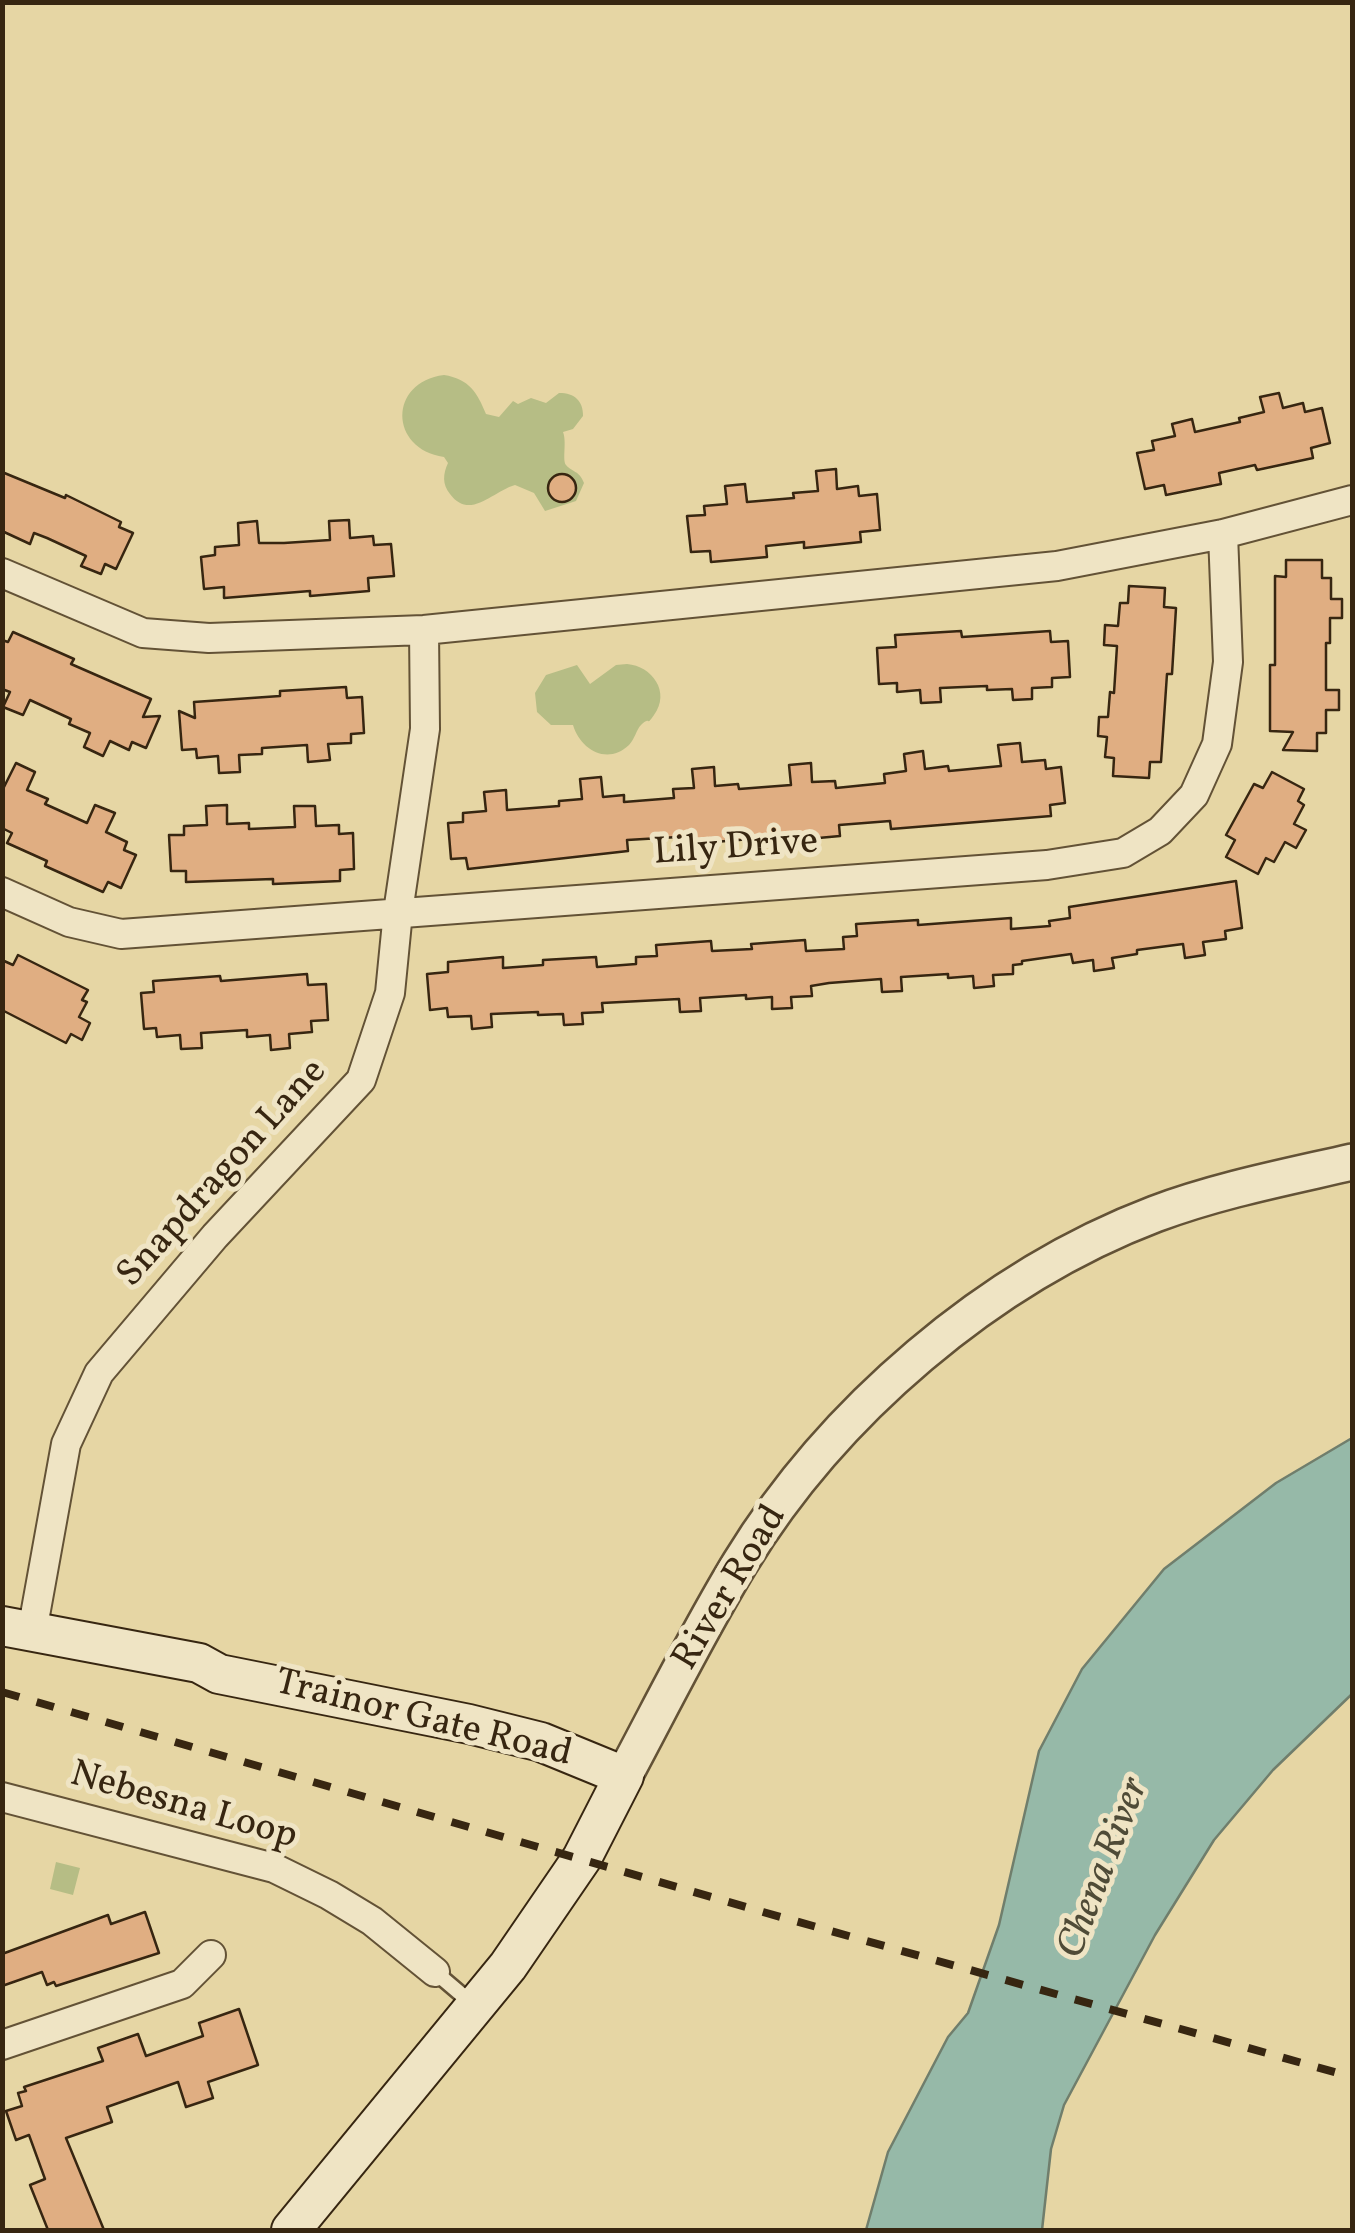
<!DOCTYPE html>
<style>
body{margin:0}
#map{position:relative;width:1355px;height:2233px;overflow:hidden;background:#e6d6a4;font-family:Vollkorn,serif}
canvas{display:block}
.frame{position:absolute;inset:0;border:5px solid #372611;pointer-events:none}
</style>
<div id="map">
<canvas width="1355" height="2233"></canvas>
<div class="frame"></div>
</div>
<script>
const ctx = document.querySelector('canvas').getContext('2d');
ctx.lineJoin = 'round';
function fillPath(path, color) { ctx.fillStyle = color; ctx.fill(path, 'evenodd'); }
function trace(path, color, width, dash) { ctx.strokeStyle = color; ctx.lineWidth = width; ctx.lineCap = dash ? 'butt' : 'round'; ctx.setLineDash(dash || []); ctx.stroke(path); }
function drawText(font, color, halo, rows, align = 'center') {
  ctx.font = font + ' Vollkorn,serif'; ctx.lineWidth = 10; ctx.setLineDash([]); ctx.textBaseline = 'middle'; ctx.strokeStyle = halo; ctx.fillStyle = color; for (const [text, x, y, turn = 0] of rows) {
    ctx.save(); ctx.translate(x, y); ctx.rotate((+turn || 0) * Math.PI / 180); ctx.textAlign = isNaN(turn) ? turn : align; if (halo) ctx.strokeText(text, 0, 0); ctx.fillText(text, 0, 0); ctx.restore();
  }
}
fillPath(new Path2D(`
 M 444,375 C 469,379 477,392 486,414 L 499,417 L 513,401 L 518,404 L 531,398 L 546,403 L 559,393 C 575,393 583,401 583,416 L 573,429 L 563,432 C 567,442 562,460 566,465 C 573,473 579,470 584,483 L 576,501 L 545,511 L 534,493 L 515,485 C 493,491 470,521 450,494 C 442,484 443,474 448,463 L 444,457 C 389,449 388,382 444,375 Z
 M 627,664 C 652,666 671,692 654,715 C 645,728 652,715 641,725 C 636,730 635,739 629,745 C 607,766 580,749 573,725 L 551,725 L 537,712 L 535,693 L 546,675 L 577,665 L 590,684 L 616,665 Z
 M 56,1862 L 80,1868 L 73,1895 L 50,1889 Z`), '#b6bd85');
const water = new Path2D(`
 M 1352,1438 L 1352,1694 L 1273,1770 L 1214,1840 L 1155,1935 L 1064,2105 L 1051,2149 L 1042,2230 L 866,2230 L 888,2152 L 948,2037 L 968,2013 L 999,1925 L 1039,1751 L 1082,1669 L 1164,1569 L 1276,1483 Z`);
fillPath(water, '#96b9a8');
trace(water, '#707e6c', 2.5);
const building = new Path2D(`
 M 1279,393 L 1283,408 L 1303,403 L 1305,412 L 1322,408 L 1330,443 L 1311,448 L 1313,458 L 1257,470 L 1255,465 L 1219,473 L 1221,484 L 1166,495 L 1164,485 L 1145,489 L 1137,453 L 1154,450 L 1152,441 L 1175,436 L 1172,424 L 1192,419 L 1195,432 L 1240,422 L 1239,418 L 1264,412 L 1260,397 Z
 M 836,469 L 837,489 L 858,486 L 859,496 L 877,494 L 880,530 L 860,532 L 861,542 L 804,548 L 804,542 L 766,546 L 767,557 L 711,562 L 710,551 L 691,552 L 687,516 L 705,515 L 704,506 L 727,504 L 725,486 L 745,484 L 747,502 L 794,498 L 793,493 L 818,491 L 816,471 Z
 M 2,472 L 65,498 L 66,495 L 121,522 L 119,527 L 133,533 L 116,569 L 105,564 L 101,574 L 81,566 L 86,556 L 47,538 L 34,533 L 30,544 L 2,531 Z
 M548 488a14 14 0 1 1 28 0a14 14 0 1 1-28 0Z
 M 349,520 L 350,538 L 373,536 L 374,545 L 391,544 L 394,576 L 368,578 L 369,591 L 310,596 L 310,591 L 224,598 L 224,587 L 204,589 L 201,557 L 215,555 L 215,547 L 239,545 L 238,523 L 257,521 L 259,543 L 284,543 L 330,540 L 329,521 Z
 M 1286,560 L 1322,560 L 1322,578 L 1331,578 L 1331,599 L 1342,599 L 1342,618 L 1330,618 L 1330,643 L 1326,643 L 1326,690 L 1339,690 L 1339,710 L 1326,710 L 1326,733 L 1317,733 L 1317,751 L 1283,750 L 1293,732 L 1270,731 L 1270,665 L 1275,665 L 1275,576 L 1286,577 Z
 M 1129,586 L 1165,588 L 1164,607 L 1176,608 L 1172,674 L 1167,674 L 1161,762 L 1150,762 L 1149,778 L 1113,776 L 1114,758 L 1105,757 L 1107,737 L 1098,736 L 1099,717 L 1108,717 L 1110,692 L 1114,693 L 1117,646 L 1104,645 L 1105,625 L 1118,626 L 1120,603 L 1128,603 Z
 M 961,631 L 962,637 L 1050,631 L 1051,642 L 1068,641 L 1070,677 L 1052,678 L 1052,687 L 1032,688 L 1032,699 L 1013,700 L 1012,689 L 987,690 L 987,686 L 940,688 L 941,702 L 921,703 L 920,690 L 897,692 L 897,683 L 879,684 L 877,648 L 896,647 L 895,635 Z
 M 13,632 L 74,659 L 71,664 L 151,699 L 143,717 L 160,716 L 146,748 L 132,742 L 129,750 L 110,741 L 103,756 L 84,747 L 90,733 L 69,724 L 71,719 L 30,700 L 23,715 L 3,707 L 10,692 L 2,689 L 2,640 L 8,642 Z
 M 346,687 L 347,698 L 362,697 L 364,733 L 351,734 L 351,743 L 328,744 L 330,760 L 308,762 L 307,745 L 262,748 L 262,754 L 239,755 L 240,772 L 219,773 L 218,756 L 197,758 L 196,749 L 182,750 L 179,711 L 195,718 L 194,702 L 280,696 L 280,691 Z
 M 1020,743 L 1022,762 L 1045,760 L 1046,769 L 1061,767 L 1065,803 L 1050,805 L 1051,816 L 891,829 L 890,821 L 839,825 L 840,836 L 775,842 L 775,837 L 678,845 L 678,837 L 627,840 L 628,851 L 468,869 L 466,858 L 451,859 L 448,823 L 463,822 L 463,813 L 486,811 L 484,792 L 506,790 L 507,810 L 559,806 L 559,801 L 582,799 L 580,779 L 601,777 L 603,797 L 624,795 L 624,802 L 674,798 L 673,789 L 694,788 L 692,769 L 714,767 L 715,786 L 738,784 L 739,789 L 791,785 L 789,765 L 811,763 L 812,782 L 835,781 L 836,788 L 885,783 L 884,774 L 906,771 L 904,754 L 923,751 L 925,769 L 948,766 L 949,771 L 1001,766 L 998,745 Z
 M 16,763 L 35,772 L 27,790 L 48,799 L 45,804 L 87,823 L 95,805 L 115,813 L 106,832 L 127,842 L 124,850 L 136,855 L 121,888 L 108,882 L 103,892 L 45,866 L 47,861 L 7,843 L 12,833 L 2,828 L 2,791 Z
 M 1272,772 L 1304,789 L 1298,801 L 1304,805 L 1294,824 L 1306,830 L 1296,848 L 1285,842 L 1274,862 L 1266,858 L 1258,874 L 1226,857 L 1235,840 L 1226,835 L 1254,784 L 1263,788 Z
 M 227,805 L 227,824 L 249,823 L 249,829 L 295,827 L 294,806 L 315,806 L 316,826 L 339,825 L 339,834 L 353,833 L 354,869 L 340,870 L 340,881 L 273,884 L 273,879 L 186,882 L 186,871 L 171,871 L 169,835 L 184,835 L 184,826 L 207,825 L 206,806 Z
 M 1236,881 L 1242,928 L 1225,931 L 1226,939 L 1203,942 L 1205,955 L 1185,958 L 1183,944 L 1137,950 L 1137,954 L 1112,958 L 1114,968 L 1094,971 L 1093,960 L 1073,963 L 1071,954 L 1022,961 L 1022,964 L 1013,965 L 1013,974 L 993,975 L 994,986 L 974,988 L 973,976 L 948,978 L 948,974 L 901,977 L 902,991 L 882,992 L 881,979 L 829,983 L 811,986 L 812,996 L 791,997 L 792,1008 L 772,1009 L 772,997 L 746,999 L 746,995 L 700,998 L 701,1011 L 680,1012 L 679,999 L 602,1003 L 603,1012 L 582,1013 L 583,1024 L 564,1025 L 563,1014 L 538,1015 L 538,1012 L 491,1014 L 492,1027 L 472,1029 L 471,1016 L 448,1017 L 447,1008 L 430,1010 L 427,974 L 448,972 L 448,962 L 503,957 L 503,968 L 543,965 L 543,960 L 596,957 L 597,967 L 636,964 L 636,957 L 657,956 L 656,945 L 711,941 L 712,951 L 752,949 L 751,944 L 805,940 L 806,951 L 844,949 L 843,937 L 857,936 L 856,924 L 918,920 L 918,925 L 1011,918 L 1011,929 L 1050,926 L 1049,921 L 1070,918 L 1069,907 Z
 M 18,955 L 88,990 L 82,1000 L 87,1002 L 79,1017 L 90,1023 L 82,1040 L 71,1034 L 66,1043 L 2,1010 L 2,960 L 13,965 Z
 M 307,974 L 308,985 L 326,984 L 328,1020 L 311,1021 L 312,1032 L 289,1034 L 290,1048 L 271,1050 L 270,1035 L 247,1037 L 247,1030 L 201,1033 L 202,1048 L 181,1049 L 180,1035 L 157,1037 L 156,1028 L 144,1029 L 141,993 L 154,992 L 153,981 L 220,976 L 221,981 Z
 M 145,1912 L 159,1953 L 56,1986 L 54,1982 L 47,1985 L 42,1972 L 2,1986 L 2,1954 L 108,1915 L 111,1924 Z
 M 239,2009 L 258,2065 L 208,2082 L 213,2098 L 186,2107 L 178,2082 L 107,2107 L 112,2122 L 66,2138 L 104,2230 L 48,2230 L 30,2185 L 45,2179 L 29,2135 L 16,2140 L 6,2111 L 22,2106 L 18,2093 L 26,2091 L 24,2087 L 103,2061 L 98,2048 L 138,2034 L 146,2056 L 203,2036 L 199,2023 Z`);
fillPath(building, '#e0ae82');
trace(building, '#372611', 2.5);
const service = new Path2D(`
 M 435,1972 L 475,2006`);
const minor = new Path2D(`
 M 2,573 L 143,633 L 209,638 L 424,630 L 1057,566 L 1223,534 L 1352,500
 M 2,892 L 69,922 L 121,934 L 1047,865 L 1123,853 L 1160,831 L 1194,795 L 1217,744 L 1228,662 L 1223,534
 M 32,1632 L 66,1444 L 99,1373 L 215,1236 L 361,1080 L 390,993 L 398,912 L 425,729 L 424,630
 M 2,1797 L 274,1868 L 329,1895 L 372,1921 L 435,1972
 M 2,2045 L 182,1984 L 211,1955`);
const tertiary = new Path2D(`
 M 624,1776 C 662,1705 698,1632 740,1563 C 832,1412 989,1277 1155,1214 C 1219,1190 1287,1177 1352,1162`);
const secondary = new Path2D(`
 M 2,1626 L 199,1663 L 219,1674 L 469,1724 L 541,1742 L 624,1776 L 582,1858 L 508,1966 L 291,2230`);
trace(service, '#635236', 19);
trace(minor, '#635236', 32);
trace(tertiary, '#635236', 40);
trace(secondary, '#372611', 42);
trace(service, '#efe4c4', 14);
trace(minor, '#efe4c4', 28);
trace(tertiary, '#efe4c4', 35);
trace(secondary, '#efe4c4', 38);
trace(new Path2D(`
 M 2,1692 L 763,1912 L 1352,2077`), '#372611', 8, [18, 18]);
drawText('38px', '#372611', '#efe4c4', [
 ["Lily Drive",736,850,-4],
 ["Snapdragon Lane",224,1175,-48],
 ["River Road",732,1589,-59],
 ["Trainor Gate Road",423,1721,14],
 ["Nebesna Loop",183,1808,16]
]);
drawText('italic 40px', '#4f4b37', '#efe4c4', [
 ["Chena River",1106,1869,-69]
]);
</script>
